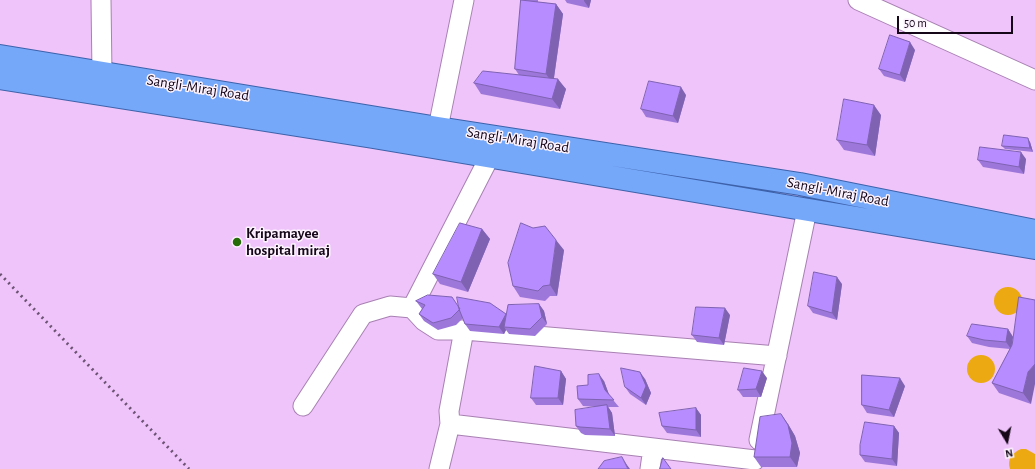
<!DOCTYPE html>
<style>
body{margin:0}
#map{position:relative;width:1035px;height:469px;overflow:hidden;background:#efc4fa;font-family:"Alegreya Sans",sans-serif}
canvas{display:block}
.north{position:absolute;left:987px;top:421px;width:40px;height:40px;-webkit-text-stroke:3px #fcf3fe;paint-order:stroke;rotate:170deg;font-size:11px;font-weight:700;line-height:16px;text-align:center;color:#150718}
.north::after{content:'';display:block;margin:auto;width:14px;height:18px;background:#150718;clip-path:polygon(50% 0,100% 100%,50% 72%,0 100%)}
.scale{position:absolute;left:897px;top:16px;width:116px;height:18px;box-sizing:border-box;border:2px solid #150718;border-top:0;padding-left:5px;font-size:12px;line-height:14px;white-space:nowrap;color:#150718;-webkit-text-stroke:3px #fcf3fe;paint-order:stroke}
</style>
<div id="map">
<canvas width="1035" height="469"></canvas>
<div class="north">N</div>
<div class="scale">50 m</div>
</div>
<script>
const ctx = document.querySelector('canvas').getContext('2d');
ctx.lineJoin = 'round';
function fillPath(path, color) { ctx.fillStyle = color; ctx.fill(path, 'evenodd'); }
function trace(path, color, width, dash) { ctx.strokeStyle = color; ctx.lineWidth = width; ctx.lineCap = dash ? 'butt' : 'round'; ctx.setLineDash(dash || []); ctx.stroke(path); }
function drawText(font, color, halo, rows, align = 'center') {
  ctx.font = font + ' "Alegreya Sans",sans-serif'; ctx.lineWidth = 3; ctx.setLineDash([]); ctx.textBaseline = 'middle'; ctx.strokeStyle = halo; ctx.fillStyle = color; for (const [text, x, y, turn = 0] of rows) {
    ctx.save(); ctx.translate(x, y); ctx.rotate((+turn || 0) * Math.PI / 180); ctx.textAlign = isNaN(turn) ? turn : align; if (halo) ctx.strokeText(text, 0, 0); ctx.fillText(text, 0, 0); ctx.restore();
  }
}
fillPath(new Path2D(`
 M994 301a14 14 0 1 1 28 0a14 14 0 1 1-28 0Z
 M967 369a14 14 0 1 1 28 0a14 14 0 1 1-28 0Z
 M 1021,449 L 1026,449 L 1035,454 L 1035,469 L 1010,469 C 1007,459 1012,453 1021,449 Z`), '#eca912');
const minor = new Path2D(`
 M 101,0 L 102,73
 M 858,0 L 1035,80
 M 438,128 L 464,0
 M 490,156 L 412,308 L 424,321 L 438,330 L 464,330 L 777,356
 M 464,330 L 449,411 L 450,424 L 755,460
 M 303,406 L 363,314 L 390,306 L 412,308
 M 759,440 L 807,210
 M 439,469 L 450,424
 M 650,469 L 653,448`);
const trunk = new Path2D(`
 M 0,56 L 438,128 L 800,184 L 1035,231
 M 0,78 L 373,137 L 1035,248`);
trace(minor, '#a880b2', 21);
trace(trunk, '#3d62aa', 24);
trace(minor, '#fff', 19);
trace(trunk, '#76a8fa', 22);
trace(new Path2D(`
 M 0,274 L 189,469`), '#6c5373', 3, [2, 4]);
fillPath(new Path2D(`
 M 521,0 L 538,0 L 538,2 L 556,4 L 563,14 L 554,78 L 566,89 L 560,109 L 481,94 L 474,83 L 519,75 L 515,69 Z
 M 565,0 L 591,0 L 589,8 L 567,3 Z
 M 915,50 L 905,82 L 884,76 L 879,69 Z
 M 686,95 L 678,123 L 646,117 L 641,109 Z
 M 881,115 L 875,156 L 844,150 L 837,140 Z
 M 1030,142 L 1033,152 L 1005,149 L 1002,146 Z
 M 1026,159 L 1024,174 L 983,167 L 978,160 Z
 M 482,229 L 490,239 L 468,292 L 440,284 L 433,274 Z
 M 564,250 L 557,296 L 550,296 L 545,301 L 520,297 L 513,286 Z
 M 842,284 L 837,320 L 813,313 L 808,306 Z
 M 416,301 L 506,314 L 539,304 L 544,311 L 547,324 L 535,336 L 509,334 L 506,330 L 504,334 L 470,331 L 465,324 L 463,318 L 456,325 L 438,330 L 424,321 L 419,314 L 422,309 Z
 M 730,315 L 724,345 L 697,342 L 692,335 Z
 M 1008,329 L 1013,337 L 1012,343 L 1031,404 L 999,393 L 992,383 L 1010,349 L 989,347 L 972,343 L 967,336 Z
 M 561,371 L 566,379 L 563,405 L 536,405 L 531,398 Z
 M 767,378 L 761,397 L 743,397 L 738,390 Z
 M 645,379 L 651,393 L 646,405 L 630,394 L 625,387 Z
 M 604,381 L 609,395 L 619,407 L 608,407 L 612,413 L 615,436 L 585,435 L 581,433 L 576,426 L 598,407 L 583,406 L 578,399 L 588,385 Z
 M 905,386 L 894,417 L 867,413 L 862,405 Z
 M 696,408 L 701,415 L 701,437 L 667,433 L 662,426 Z
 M 788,424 L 795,436 L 800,453 L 797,467 L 761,467 L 754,457 Z
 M 894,426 L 899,433 L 897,466 L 865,462 L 860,455 Z`), '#9d78da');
fillPath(new Path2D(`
 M 584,0 L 591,0 L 589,8 L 584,1 Z
 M 556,4 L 563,14 L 553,84 L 546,74 Z
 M 910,42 L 915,50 L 905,82 L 900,75 Z
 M 558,79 L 566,89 L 560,109 L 552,99 Z
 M 681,87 L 686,95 L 678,123 L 673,116 Z
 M 874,105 L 881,115 L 875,156 L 867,145 Z
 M 1028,138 L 1030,142 L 1033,152 L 1030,148 Z
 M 1021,152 L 1026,159 L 1024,174 L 1019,167 Z
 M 482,229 L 490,239 L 468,292 L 461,282 Z
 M 556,240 L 564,250 L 557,296 L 550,285 Z
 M 837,277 L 842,284 L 837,320 L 832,313 Z
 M 539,304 L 544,311 L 547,324 L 542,317 Z
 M 725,308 L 730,315 L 724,345 L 719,338 Z
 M 506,314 L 504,327 L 506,330 L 504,334 L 499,327 Z
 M 1008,329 L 1013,337 L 1011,349 L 1006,342 Z
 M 1035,364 L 1035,384 L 1031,404 L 1023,393 L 1028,372 Z
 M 561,371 L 566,379 L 563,405 L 558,398 Z
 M 762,371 L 767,378 L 761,397 L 756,389 Z
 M 640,372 L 645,379 L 651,393 L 646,405 L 641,398 Z
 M 599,374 L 604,381 L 610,397 L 605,390 Z
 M 900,378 L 905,386 L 894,417 L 889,410 Z
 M 607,405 L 612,413 L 615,436 L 610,429 Z
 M 696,408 L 701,415 L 701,437 L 696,430 Z
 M 781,414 L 788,424 L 795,436 L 800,453 L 797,467 L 790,457 Z
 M 894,426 L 899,433 L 897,466 L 892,459 Z
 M 622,457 L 627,465 L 630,469 L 628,469 Z`), '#7f62b2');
const building = new Path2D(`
 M 521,0 L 556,4 L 546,74 L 515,69 Z
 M 890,35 L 910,42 L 900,75 L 879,69 Z
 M 483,71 L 558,79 L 552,99 L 474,83 Z
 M 649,81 L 681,87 L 673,116 L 641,109 Z
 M 844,99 L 874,105 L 867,145 L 837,140 Z
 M 1004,135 L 1028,138 L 1030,148 L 1002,146 Z
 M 980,147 L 1021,152 L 1019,167 L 978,160 Z
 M 460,223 L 482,229 L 461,282 L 433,274 Z
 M 521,223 L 533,228 L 545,226 L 556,240 L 550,285 L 543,286 L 538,291 L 513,286 L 508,263 Z
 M 814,272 L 837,277 L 832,313 L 808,306 Z
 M 428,295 L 452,297 L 460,309 L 451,318 L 433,323 L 419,314 L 425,305 L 416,301 Z
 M 457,297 L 490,303 L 506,314 L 499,327 L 465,324 L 459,309 Z
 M 1019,297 L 1035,300 L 1035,364 L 1028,372 L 1023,393 L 992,383 L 1012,345 Z
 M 539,304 L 542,317 L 530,329 L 504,327 L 508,305 Z
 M 696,307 L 725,308 L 719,338 L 692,335 Z
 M 972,324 L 1008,329 L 1006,342 L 984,340 L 967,336 Z
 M 535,366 L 561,371 L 558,398 L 531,398 Z
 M 621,368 L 640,372 L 646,386 L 641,398 L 625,387 Z
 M 744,368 L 762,371 L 756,389 L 738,390 Z
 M 599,374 L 605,390 L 614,400 L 578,399 L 577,386 L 588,385 L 588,375 Z
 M 862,375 L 900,378 L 889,410 L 862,405 Z
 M 607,405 L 610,429 L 580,427 L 576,426 L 575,410 Z
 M 696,408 L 696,430 L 662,426 L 659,413 Z
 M 781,414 L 788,425 L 792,443 L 790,457 L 754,457 L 760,417 Z
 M 865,422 L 894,426 L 892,459 L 860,455 L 860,445 Z
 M 622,457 L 628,469 L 598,469 L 604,461 Z
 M 663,458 L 671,469 L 660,469 Z`);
fillPath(building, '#b68cfe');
trace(building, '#7f62b2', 1);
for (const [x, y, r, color] of [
 [237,242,5,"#266c08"]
]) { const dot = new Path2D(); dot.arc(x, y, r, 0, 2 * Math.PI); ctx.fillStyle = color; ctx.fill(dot); trace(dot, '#fcf3fe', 1.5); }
drawText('15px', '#150718', '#fcf3fe', [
 ["Sangli-Miraj Road",198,88,9],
 ["Sangli-Miraj Road",518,140,9],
 ["Sangli-Miraj Road",838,192,11]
]);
drawText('bold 15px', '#150718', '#fcf3fe', [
 ["Kripamayee",246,233],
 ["hospital miraj",246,250]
], 'left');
</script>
